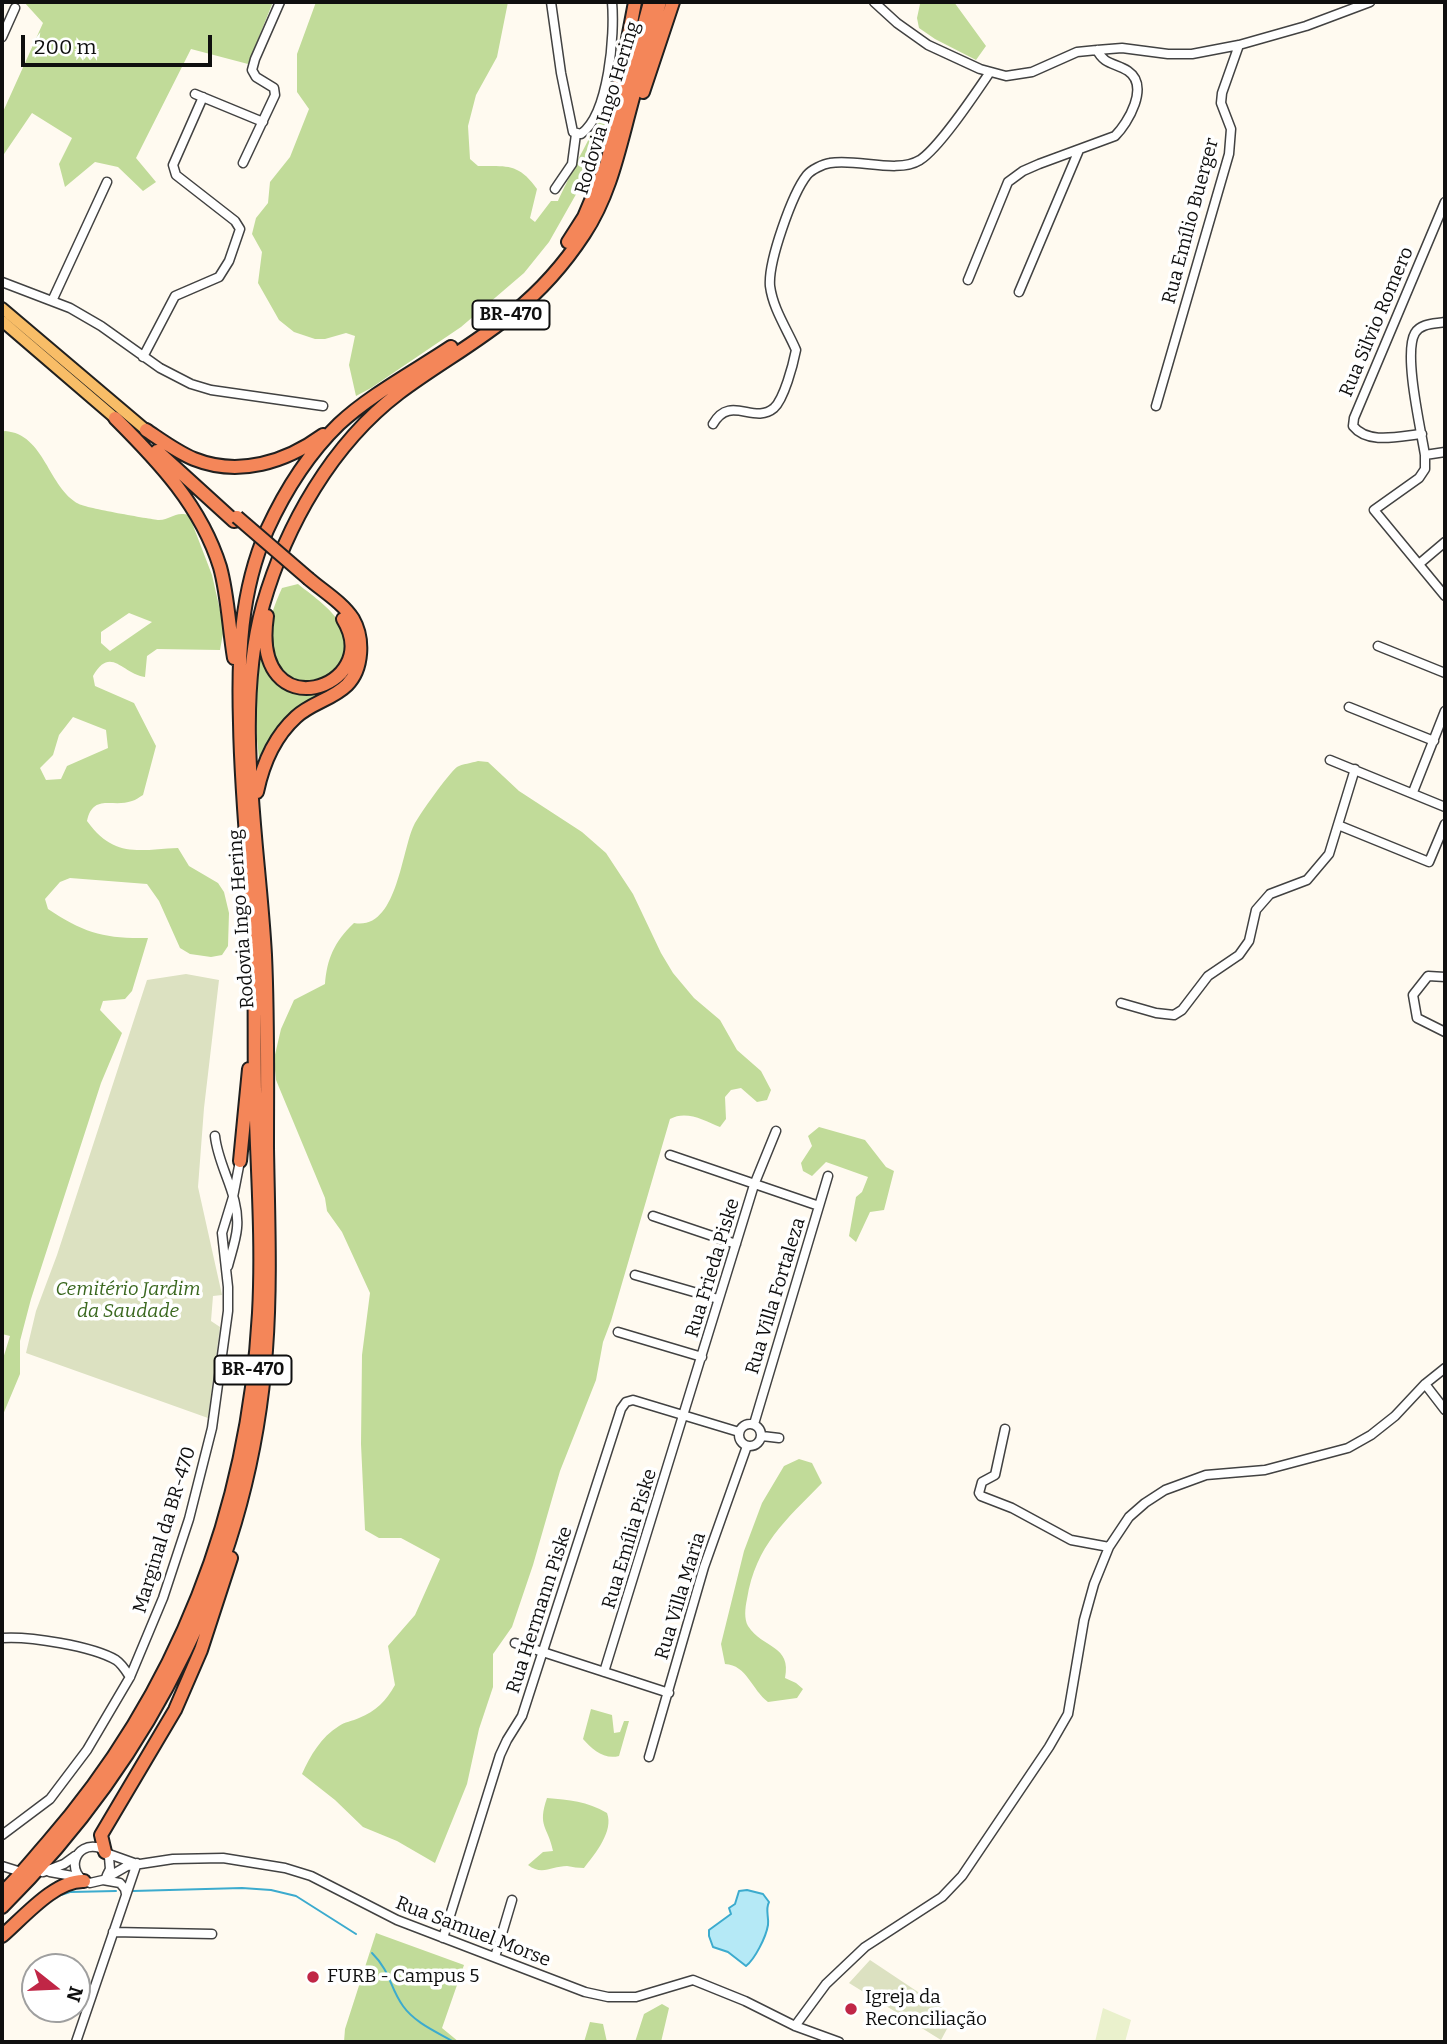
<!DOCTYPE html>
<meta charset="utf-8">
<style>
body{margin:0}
#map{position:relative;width:1447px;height:2044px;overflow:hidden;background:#fffaf0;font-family:Bitter,serif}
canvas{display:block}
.frame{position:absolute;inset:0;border:4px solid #0f0f0f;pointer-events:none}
.north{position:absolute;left:21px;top:1953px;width:70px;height:70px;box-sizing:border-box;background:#fff;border:2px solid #9f9f9f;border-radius:50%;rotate:108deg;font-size:19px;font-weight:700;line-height:28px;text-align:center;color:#0f0f0f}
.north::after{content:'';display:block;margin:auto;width:24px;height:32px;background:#c02646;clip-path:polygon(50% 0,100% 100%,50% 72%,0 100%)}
.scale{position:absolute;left:21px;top:35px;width:191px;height:32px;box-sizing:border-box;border:4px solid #0f0f0f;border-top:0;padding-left:9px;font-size:21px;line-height:24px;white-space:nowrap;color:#0f0f0f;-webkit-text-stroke:5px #fff;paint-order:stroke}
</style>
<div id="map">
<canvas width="1447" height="2044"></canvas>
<div class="frame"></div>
<div class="north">N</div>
<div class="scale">200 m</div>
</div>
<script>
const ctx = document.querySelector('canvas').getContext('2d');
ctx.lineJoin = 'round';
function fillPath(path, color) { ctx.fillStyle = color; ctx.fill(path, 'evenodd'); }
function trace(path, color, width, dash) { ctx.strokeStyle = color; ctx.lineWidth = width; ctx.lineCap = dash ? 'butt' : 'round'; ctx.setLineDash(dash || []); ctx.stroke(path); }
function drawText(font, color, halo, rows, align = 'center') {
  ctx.font = font + ' Bitter,serif'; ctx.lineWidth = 7; ctx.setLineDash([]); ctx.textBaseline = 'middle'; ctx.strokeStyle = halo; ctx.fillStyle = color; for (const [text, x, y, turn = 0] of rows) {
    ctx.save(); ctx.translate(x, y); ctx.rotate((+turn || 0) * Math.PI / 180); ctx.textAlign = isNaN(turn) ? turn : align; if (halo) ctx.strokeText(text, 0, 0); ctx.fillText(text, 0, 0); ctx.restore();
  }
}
fillPath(new Path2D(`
 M 24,2 L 273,2 L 248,64 L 191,49 L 136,158 L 156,182 L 143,191 L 118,167 L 95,162 L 65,187 L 59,164 L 72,138 L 32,113 L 2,157 L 2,114 L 43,23 Z
 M 316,2 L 508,2 L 497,57 L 476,95 L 468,126 L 470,159 L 478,166 C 507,166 519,163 537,189 L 530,218 L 535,222 L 551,201 L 558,201 C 565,186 601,111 610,107 L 608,119 L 599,149 L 579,189 L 549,242 L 524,273 L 461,327 L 371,388 L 356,396 L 349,365 L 355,336 L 346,333 L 325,339 L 315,339 L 294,332 L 279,320 L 258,283 L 262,252 L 252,234 L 256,218 L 268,203 L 270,182 L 290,157 L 309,109 L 297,92 L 297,54 Z
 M 919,2 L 954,2 L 986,46 L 976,60 L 935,39 L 919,28 L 917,18 L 920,4 Z
 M 5,431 C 45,434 48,488 79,504 C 86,508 149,519 159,520 C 171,520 174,511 189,515 L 212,575 L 224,628 L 220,650 L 157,649 L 147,656 L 145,677 C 122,674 111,645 93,676 L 95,686 L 134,703 L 156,746 L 143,795 C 139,797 136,800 132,801 C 113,808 93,793 87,821 C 114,858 137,850 178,848 L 189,866 L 218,883 L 224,892 L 229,913 L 228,946 L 222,955 L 211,957 L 190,954 L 180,948 L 159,901 L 147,884 L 70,878 L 60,882 L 45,899 L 48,909 C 84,933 105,939 148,938 L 132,991 L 125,999 L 103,1001 L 100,1010 L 122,1033 L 101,1083 L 31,1299 L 20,1341 L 20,1374 L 2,1417 L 2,1362 L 10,1336 L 2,1334 L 2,432 ZM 129,613 L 152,622 L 110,651 L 101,643 L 101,632 ZM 73,717 L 106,730 L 108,748 L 67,766 L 61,779 L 46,780 L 40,768 L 53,755 L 59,735 Z
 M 298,584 C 314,597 334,610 343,629 C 348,638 346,651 342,660 C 321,704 275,679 269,640 C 267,622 275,604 282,588 Z
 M 357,654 L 346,681 L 291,716 L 265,745 L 259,758 L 255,720 L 259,655 C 270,685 319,707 343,678 C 349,671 352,661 357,654 Z
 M 478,761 L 488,762 L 519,791 L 582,832 L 606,853 L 633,894 L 661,953 L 673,973 L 694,998 L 720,1020 L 737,1050 L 761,1071 L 771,1090 L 767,1100 L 757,1102 L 741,1088 L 731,1090 L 725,1097 L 726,1119 L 720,1127 C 704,1120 686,1110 670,1119 L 611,1321 L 603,1342 L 596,1380 L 560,1471 L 533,1565 L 512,1627 L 493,1654 L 493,1687 L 479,1729 L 467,1784 L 435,1863 L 397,1841 L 363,1827 L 335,1800 L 302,1774 C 310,1756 321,1737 339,1726 C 344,1722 353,1721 359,1718 C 376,1711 386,1701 395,1685 L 388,1646 L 415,1615 L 440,1559 L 401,1538 L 379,1538 L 365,1530 L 361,1444 L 362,1355 L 370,1293 L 342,1232 L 327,1211 L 325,1198 L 276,1080 L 274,1059 L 281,1029 L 294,1000 L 325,984 C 327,959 334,942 354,923 C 397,931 401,852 414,825 C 419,815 449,773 457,767 C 462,764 472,763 478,761 Z
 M 819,1127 L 865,1140 L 886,1167 L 894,1171 L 884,1210 L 870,1212 L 856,1242 L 849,1236 L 856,1197 L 862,1192 L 868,1177 L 826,1162 L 812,1176 L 803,1171 L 801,1163 L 812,1146 L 808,1136 Z
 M 799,1459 L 812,1463 L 822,1483 C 785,1521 756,1545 747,1599 C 745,1608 744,1619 748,1626 C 763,1649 792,1645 785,1678 L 796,1683 L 803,1689 L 797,1698 L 768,1702 C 752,1690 747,1665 725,1664 L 721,1644 L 744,1551 L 762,1503 L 784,1466 Z
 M 591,1709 L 612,1715 L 614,1733 L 620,1732 L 624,1721 L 629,1721 L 619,1756 C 604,1760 592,1749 583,1739 Z
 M 547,1798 C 569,1800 587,1801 607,1813 C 614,1831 595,1854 584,1868 C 578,1868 573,1867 567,1866 C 552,1866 542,1876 528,1865 L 543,1852 L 553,1851 C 548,1826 537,1827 547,1798 Z
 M 376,1933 L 464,1965 L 442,2028 L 459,2042 L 344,2042 L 345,2029 Z
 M 662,2004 L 669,2008 L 661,2042 L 635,2042 L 644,2014 Z
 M 590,2022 L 603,2024 L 607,2042 L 584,2042 Z`), '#c1db99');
fillPath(new Path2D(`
 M 186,974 L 219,980 L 204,1108 L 198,1187 L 222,1295 L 213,1296 L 211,1321 L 220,1327 L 208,1418 L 26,1353 L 36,1311 L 57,1255 L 147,980 Z
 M 870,1960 L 954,2016 L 941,2040 L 849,1983 Z`), '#dce1c1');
fillPath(new Path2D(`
 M 1103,2008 L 1131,2020 L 1125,2042 L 1095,2042 Z`), '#eaf1cc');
const water = new Path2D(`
 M 747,1890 L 763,1894 L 769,1902 C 765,1910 769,1916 768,1925 C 766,1937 755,1959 746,1966 L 728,1952 L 713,1947 L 709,1936 L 709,1930 L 731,1914 L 729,1908 L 735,1904 L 739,1891 Z`);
fillPath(water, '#b5e9f6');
trace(water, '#3cabce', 2);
trace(new Path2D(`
 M 133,1891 L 242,1888 L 271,1890 L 296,1896 L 356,1934
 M 58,1896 L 70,1892 L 116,1891
 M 372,1953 C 391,1972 389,1986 403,2006 C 415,2023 437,2032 454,2042`), '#3cabce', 2);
const minor = new Path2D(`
 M 551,2 L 561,73 L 573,132 L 581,134 C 609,114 615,34 612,2
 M 874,2 L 897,23 L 928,45 L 980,69 L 1006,76 L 1032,72 L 1077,52 L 1097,50 L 1122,48 L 1168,54 L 1192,54 L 1239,45 L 1306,26 L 1370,2
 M 2,37 L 15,8
 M 195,94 L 263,122
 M 243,163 L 275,95 L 274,88 L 256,77 L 252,70 L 255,59 L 280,2
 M 555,189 L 572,164 L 576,134
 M 968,280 L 1008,182 L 1023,171 L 1039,164 L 1115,136 C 1128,123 1150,86 1128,71 C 1116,63 1104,65 1097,50
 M 2,282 L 70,308 L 101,326 L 160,368 L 191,384 L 211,390 L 323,406
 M 1019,292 L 1079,150
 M 52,301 L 107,182
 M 1445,322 C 1435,324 1421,323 1415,333 C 1403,353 1421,430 1425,455 L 1425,469 L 1419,478 L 1374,510 L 1445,596
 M 143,357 L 175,296 L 219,277 L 229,261 L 240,229 L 235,221 L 176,175 L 173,165 L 203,97
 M 1156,406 L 1229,154 L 1231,129 L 1221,103 L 1222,93 L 1239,45
 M 713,424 C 730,394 754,425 774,408 C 784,399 793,365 796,350 C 787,329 773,309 770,286 C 768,262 792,194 807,175 C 811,170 823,164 830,163 C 857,158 897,174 920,160 C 940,147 975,94 990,72
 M 1422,434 C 1400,436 1368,445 1353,426 L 1354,418 L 1445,202
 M 1425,455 L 1445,452
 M 1419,564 L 1445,542
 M 1378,646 L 1445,673
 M 1349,707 L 1434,741
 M 1330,760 L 1445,807
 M 1413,792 L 1445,711
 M 1338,825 L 1429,862 L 1445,824
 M 1445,977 L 1428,976 L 1413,995 L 1417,1018 L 1445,1032
 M 1121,1003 L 1156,1013 L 1174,1015 L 1182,1010 L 1208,976 L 1239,955 L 1249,941 L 1256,910 L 1270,894 L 1307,880 L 1329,854 L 1355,769
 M 215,1136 C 218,1167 240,1195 237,1228 C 236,1240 231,1254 228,1266
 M 670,1155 L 819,1206
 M 653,1216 L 736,1244
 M 635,1275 L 718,1299
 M 618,1332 L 702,1357
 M 1425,1384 L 1445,1410
 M739 1435a11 11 0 1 1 22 0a11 11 0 1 1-22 0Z
 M 754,1424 L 828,1176
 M 1005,1429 L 995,1475 L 982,1482 L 979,1493 L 981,1496 L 1012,1508 L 1071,1540 L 1109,1547
 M 762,1436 L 779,1438
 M 2,1638 C 29,1636 92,1646 116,1660 C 122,1664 126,1671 130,1677
 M 515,1643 L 669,1693
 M 604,1672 L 754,1185 L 776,1131
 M 649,1757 L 704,1567 L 747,1446
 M 2,1835 L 50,1799 L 87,1750 L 130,1677 L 163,1598 L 189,1519 L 212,1428 L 228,1311 L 228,1287 L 222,1233 L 233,1197 L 240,1161
 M 106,1853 L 134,1863
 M 2,1866 L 18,1871
 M 43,1872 L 64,1864 L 75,1856
 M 50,1872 L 78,1877
 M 107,1875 L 110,1869 L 109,1857 L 100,1848 C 74,1840 64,1875 90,1883 L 103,1880 L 127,1866 L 173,1859 L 223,1858 L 285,1868 L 311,1876 L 397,1920 L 585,1992 L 608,1997 L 636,1997 L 693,1980 L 745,2001 L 795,2026 L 839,2042
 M 103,1880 L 120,1883 L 125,1889 L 126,1894
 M 113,1932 L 212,1934
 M 443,1938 L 500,1755 L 507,1740 L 522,1716 L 621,1409 L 626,1402 L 633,1400 L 739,1432
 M 495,1957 L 512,1900
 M 795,2026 L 826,1984 L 865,1947 L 942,1897 L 962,1876 L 1049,1747 L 1068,1714 L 1084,1620 L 1094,1584 L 1109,1547 L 1129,1517 L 1145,1503 L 1165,1490 L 1206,1475 L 1265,1470 L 1348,1448 L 1371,1435 L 1395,1416 L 1425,1384 L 1445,1368
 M 76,2042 L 137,1863`);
const major = new Path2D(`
 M 2,308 L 146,430
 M 2,321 L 115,418`);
const highway = new Path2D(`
 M 619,86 L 635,2
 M 643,92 L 673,2
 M 568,242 L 584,217 L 606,165 L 650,2
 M 115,418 C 159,462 201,506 220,567 C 228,596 229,628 234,658
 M 146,430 C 161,440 177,452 194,459 C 239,477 286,462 323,435
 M 157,451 L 234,521
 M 267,616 C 250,732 386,689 343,619
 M 257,792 C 263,763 274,737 296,717 C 311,703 333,699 347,685 C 363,669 364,638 353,619 C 343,603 323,591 309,579
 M 240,1161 L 249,1069
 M 105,1852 L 101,1835 L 175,1710 L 201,1650 L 231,1558
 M 2,1893 C 18,1878 32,1860 47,1843 C 178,1693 248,1511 259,1313 C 263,1239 257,1165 255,1090 C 254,1031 256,971 252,911 C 247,848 241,786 240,723 C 238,657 240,592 267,530 C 284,493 309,453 339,424 C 370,395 415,371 451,347
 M 2,1907 C 152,1758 251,1563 266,1350 C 271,1283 268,1215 267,1147 C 267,1083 268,1019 265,955 C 259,843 233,714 263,605 C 286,525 332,444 399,393 C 436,365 477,343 513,313 C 539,292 565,263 584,234 C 610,195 619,149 631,105 C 640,70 650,36 660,2
 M 2,1936 C 24,1917 55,1880 84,1881`);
trace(minor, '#424242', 11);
trace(major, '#202020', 14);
trace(highway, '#202020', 16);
trace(minor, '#fff', 8);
trace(major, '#f8bd67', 10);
trace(highway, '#f48659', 12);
const highwayBridge = new Path2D(`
 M 237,517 L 309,579`);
trace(highwayBridge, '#202020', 16, []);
trace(highwayBridge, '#f48659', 12);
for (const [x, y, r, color] of [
 [313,1977,7,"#c02646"],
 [851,2009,7,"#c02646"]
]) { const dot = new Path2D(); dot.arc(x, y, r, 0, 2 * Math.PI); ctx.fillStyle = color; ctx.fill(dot); trace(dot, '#fff', 2.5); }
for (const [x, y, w] of [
 [511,315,77],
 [253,1370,77]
]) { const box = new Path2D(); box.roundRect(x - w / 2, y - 14.5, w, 29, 5); ctx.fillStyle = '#fff'; ctx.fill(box); trace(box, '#0f0f0f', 2); }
drawText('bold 18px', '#0f0f0f', null, [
 ["BR-470",511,315],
 ["BR-470",253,1370]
]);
drawText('19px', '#0f0f0f', '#fff', [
 ["Rodovia Ingo Hering",608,108,-73],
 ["Rua Emílio Buerger",1191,221,-75],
 ["Rua Silvio Romero",1377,322,-67],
 ["Rodovia Ingo Hering",242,919,-94],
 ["Rua Frieda Piske",713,1268,-73],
 ["Rua Villa Fortaleza",776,1296,-73],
 ["Marginal da BR-470",165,1530,-73],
 ["Rua Emília Piske",630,1539,-73],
 ["Rua Villa Maria",681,1596,-73],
 ["Rua Hermann Piske",540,1610,-72],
 ["Rua Samuel Morse",473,1932,21]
]);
drawText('italic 19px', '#39671e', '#fff', [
 ["Cemitério Jardim",128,1290],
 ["da Saudade",128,1312]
]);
drawText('19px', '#0f0f0f', '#fff', [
 ["FURB - Campus 5",327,1977],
 ["Igreja da",865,1998],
 ["Reconciliação",865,2020]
], 'left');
</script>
